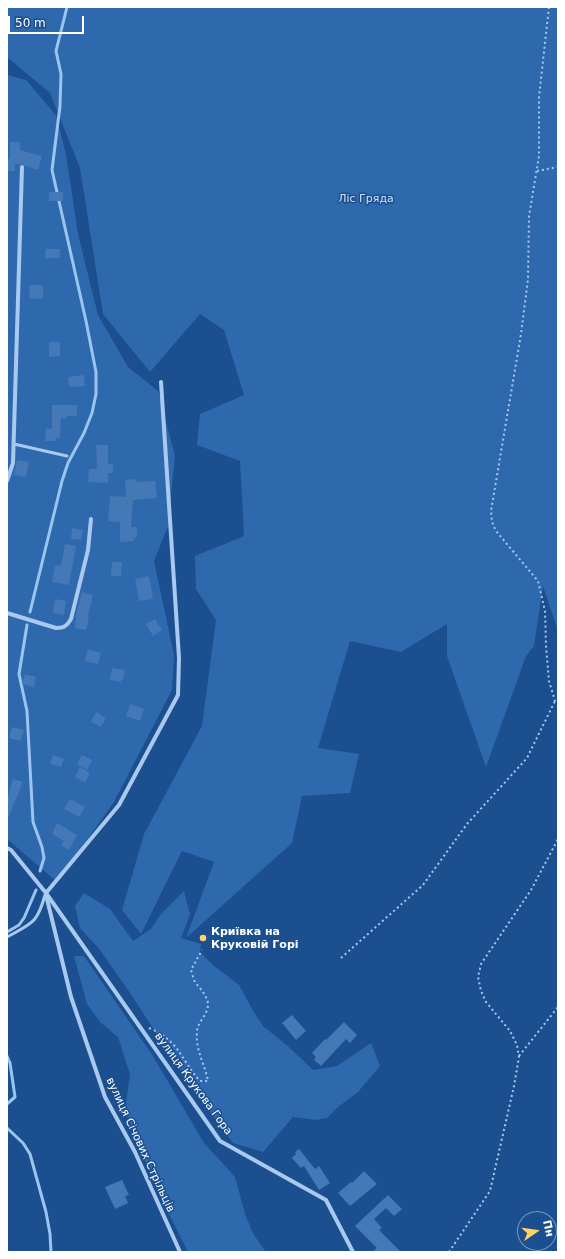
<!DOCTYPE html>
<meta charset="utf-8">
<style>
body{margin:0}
#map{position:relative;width:565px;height:1259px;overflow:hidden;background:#1b4f8f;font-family:"DejaVu Sans",sans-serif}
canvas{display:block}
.frame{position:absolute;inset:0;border:8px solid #fff;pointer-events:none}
.north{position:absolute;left:517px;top:1211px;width:40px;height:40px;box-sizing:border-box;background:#1b4f8f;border:1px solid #7695bc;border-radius:50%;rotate:77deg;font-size:11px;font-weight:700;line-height:16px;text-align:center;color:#fff}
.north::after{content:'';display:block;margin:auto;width:14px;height:18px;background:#ffd166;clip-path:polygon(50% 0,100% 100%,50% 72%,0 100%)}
.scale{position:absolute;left:8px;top:16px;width:76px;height:18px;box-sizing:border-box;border:2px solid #fff;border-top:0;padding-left:5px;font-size:12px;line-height:14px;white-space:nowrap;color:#fff;-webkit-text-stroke:3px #1b4f8f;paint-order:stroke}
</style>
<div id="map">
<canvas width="565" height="1259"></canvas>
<div class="frame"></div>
<div class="north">Пн</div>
<div class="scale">50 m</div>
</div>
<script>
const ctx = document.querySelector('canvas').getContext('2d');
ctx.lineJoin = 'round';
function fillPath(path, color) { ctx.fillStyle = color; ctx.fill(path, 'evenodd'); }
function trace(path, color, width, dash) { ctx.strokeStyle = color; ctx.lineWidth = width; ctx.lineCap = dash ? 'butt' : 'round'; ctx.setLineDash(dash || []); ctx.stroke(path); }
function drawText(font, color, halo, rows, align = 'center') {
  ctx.font = font + ' "DejaVu Sans",sans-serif'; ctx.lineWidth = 3; ctx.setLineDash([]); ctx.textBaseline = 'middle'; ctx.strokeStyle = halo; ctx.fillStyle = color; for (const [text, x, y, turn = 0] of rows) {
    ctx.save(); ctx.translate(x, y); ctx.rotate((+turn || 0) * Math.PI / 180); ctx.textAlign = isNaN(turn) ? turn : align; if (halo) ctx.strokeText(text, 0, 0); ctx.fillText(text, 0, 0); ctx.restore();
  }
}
fillPath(new Path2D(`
 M 7,7 L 558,7 L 558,631 L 543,586 L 534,646 L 526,656 L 486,767 L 447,656 L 447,624 L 401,652 L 350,641 L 318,748 L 359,754 L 350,793 L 302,796 L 292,843 L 186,938 L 214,862 L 182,851 L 141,934 L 122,910 L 144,834 L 202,726 L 216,620 L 196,589 L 195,556 L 244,536 L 240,461 L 197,445 L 200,414 L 244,395 L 224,330 L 200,314 L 150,372 L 103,314 L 80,168 L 50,93 L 7,57 Z
 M 7,75 L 26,80 L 56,115 L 66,154 L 78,234 L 98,315 L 128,367 L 158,391 L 175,456 L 168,526 L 154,561 L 174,655 L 172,690 L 114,802 L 57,882 L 7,839 Z
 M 184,891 L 190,914 L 181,938 L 201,944 L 200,952 L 213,965 L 239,985 L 252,1009 L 263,1026 L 290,1048 L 313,1070 L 337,1066 L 371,1043 L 380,1066 L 358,1092 L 338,1107 L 327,1118 L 316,1120 L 293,1117 L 263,1152 L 233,1143 L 188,1082 L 130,993 L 100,950 L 80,928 L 75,906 L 84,893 L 110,909 L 133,941 L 151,929 L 161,914 Z
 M 74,956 L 84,956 L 153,1056 L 204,1143 L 235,1177 L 246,1217 L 254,1235 L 266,1252 L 188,1252 L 155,1186 L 125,1111 L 130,1074 L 118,1037 L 100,1022 L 87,1004 Z`), '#2e69ad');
trace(new Path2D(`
 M 30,612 L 62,481 L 68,463 L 84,433 L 92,413 L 96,394 L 96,372 L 86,321 L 52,170 L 60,106 L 61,74 L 56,51 L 67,7
 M 27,625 L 19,674 L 27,711 L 33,822 L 42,847 L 44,858 L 40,871
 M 7,932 L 19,925 L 24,918 L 36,890
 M 7,1056 L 10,1063 L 15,1097 L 7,1104
 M 7,1128 L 23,1143 L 30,1154 L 46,1212 L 50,1234 L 51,1252`), '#9cc4f0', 3);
fillPath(new Path2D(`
 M 10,142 L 20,142 L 20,150 L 42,156 L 38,170 L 25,166 L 22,164 L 20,165 L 15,163 L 15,171 L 7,171 L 7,159 L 10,159 Z
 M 49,192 L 63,192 L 63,201 L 49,201 Z
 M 46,249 L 60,249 L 60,258 L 45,258 Z
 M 29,285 L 43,285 L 43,298 L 30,299 Z
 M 49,342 L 60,342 L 60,356 L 49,357 Z
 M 84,375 L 85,386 L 69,387 L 68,377 Z
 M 52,405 L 77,405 L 77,416 L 66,416 L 66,419 L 61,418 L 60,438 L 56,438 L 56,441 L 45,441 L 46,428 L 52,429 Z
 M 96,445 L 108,445 L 108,464 L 113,464 L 113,473 L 108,473 L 108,483 L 88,482 L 89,469 L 97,469 Z
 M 17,460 L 29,462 L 26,477 L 14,475 Z
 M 136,479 L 137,482 L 155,481 L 157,498 L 133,500 L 131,527 L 137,527 L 137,537 L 134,538 L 134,541 L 120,542 L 120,522 L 108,521 L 110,496 L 126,497 L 125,480 Z
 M 72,528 L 83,530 L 81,540 L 71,539 Z
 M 65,544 L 76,546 L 69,585 L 52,582 L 55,565 L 61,566 Z
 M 112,562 L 122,562 L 121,576 L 111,576 Z
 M 149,576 L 153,599 L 139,601 L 135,579 Z
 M 82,592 L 93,595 L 88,616 L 89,617 L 86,630 L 75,628 L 76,618 L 75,618 Z
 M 55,599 L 66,601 L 64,615 L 53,613 Z
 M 155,619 L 162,630 L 153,636 L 146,624 Z
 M 88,649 L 101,653 L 98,664 L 85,661 Z
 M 112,668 L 125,670 L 123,680 L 121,679 L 121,682 L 110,680 Z
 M 25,674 L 36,677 L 34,687 L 22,684 Z
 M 130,704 L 144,709 L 140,721 L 126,716 Z
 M 96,712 L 106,718 L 101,727 L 91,722 Z
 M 12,727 L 24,730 L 21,741 L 9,738 Z
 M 53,755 L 64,759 L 61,767 L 50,764 Z
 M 82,755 L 92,760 L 87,770 L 77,764 Z
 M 80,767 L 90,773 L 85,783 L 75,777 Z
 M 13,779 L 23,782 L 7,821 L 7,800 Z
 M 70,799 L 85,807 L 79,817 L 64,809 Z
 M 57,823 L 77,835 L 69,850 L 61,845 L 64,841 L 52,834 Z
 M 292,1015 L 306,1031 L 296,1040 L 282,1023 Z
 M 344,1022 L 357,1035 L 350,1043 L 346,1039 L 321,1066 L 314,1060 L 316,1057 L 312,1053 L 325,1039 L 326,1040 Z
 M 299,1149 L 315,1169 L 319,1166 L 330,1183 L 319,1190 L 304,1166 L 301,1168 L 292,1158 L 296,1154 L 295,1152 Z
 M 364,1171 L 377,1184 L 350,1206 L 338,1193 L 351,1182 L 352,1183 Z
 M 122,1180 L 129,1195 L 125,1196 L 128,1203 L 115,1209 L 105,1187 Z
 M 388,1195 L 402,1209 L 394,1216 L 386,1208 L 374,1219 L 382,1228 L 379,1230 L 401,1252 L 372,1252 L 377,1248 L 355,1226 Z`), '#4478b7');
trace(new Path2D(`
 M 549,7 L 539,97 L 539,156 L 529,216 L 528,279 L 521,334 L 491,511 L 492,522 L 496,531 L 538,581 L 545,611 L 546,646 L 549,681 L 555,701 L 558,704
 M 537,171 L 558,167
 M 341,958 L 423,885 L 467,824 L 527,758 L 555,701
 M 149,1028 C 180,1041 180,1059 200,1081 L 208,1081 C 205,1065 195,1049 197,1032 C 197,1022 209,1014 208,1003 C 206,994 200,989 195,982 C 193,978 192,973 191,970 L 202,950
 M 519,1056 L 558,1007
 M 449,1252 L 490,1191 L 514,1086 L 519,1057 L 517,1045 L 510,1031 L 486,1002 L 481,991 L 478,977 L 481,964 L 531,890 L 558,839`), '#a9c9ee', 2, [2, 3]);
trace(new Path2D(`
 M 14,444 L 67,456
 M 7,937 C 32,923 37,924 45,895`), '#a9c9ee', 3);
trace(new Path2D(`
 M 7,481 L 13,463 L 22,167
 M 7,613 L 56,628 C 64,628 67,626 71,619 L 88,550 L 91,519
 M 7,848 L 11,850 L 46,893 L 220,1141 L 326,1200 L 353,1252
 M 46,893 L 119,805 L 178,695 L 179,658 L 161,382
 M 46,895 L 71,997 L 105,1097 L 135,1152 L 180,1252`), '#a9c9ee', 4);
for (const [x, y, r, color] of [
 [203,938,4,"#ffd166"]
]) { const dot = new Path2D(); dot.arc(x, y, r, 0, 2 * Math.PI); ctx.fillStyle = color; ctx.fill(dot); trace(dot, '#1b4f8f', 1.5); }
drawText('11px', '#cfe3fa', '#1b4f8f', [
 ["Ліс Гряда",366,199]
]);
drawText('bold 11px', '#fff', '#1b4f8f', [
 ["Криївка на",211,932],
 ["Круковій Горі",211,945]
], 'left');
drawText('11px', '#fff', '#1b4f8f', [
 ["вулиця Крукова Гора",193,1084,54],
 ["вулиця Січових Стрільців",140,1145,65]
]);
</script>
